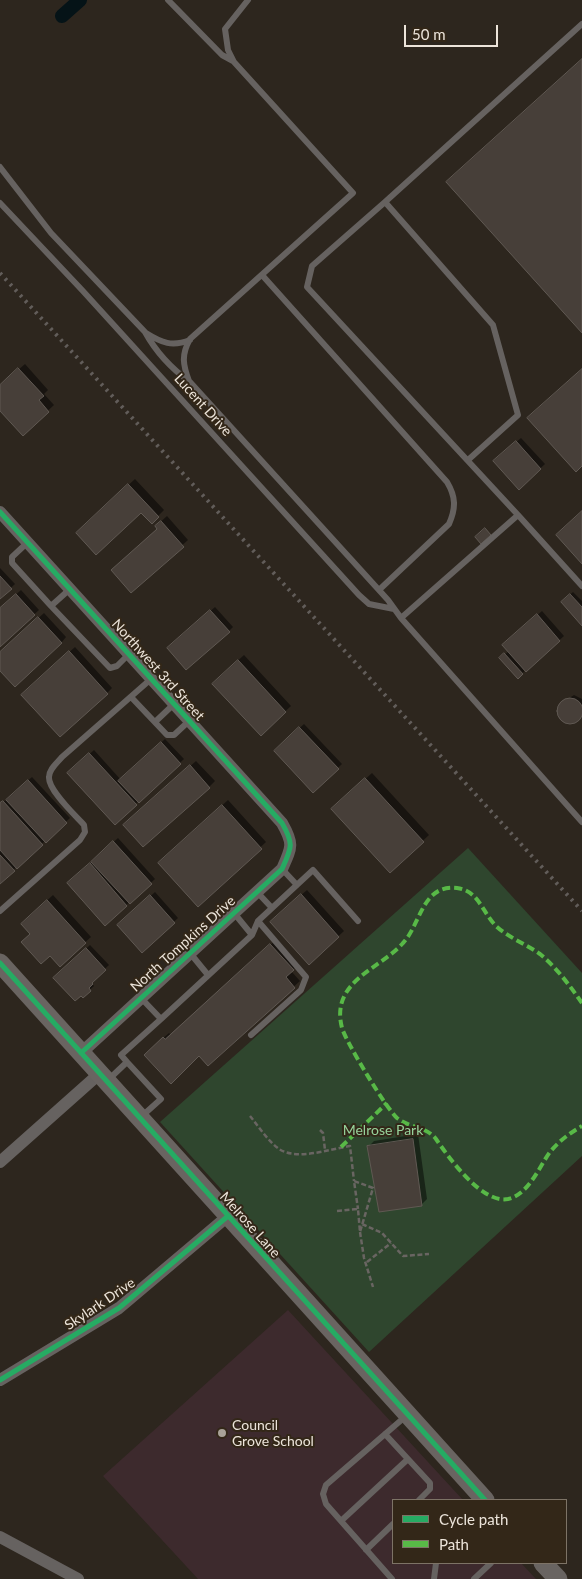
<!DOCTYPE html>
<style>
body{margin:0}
#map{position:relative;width:582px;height:1579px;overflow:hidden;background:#2d261e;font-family:Lato,sans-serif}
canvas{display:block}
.legend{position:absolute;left:392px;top:1499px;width:175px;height:65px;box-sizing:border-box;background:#332718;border:1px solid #7d7366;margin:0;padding:6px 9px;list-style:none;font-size:15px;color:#ece4da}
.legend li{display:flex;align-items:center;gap:10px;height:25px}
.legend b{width:25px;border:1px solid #7d7366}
.scale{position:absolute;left:404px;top:25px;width:94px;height:22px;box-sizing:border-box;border:2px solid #ece4da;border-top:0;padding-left:6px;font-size:15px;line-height:18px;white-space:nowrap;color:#ece4da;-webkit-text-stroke:4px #332718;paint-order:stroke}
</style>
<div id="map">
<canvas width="582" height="1579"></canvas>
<ul class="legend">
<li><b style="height:6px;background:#26ab63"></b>Cycle path</li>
<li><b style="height:6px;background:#58b947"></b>Path</li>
</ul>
<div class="scale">50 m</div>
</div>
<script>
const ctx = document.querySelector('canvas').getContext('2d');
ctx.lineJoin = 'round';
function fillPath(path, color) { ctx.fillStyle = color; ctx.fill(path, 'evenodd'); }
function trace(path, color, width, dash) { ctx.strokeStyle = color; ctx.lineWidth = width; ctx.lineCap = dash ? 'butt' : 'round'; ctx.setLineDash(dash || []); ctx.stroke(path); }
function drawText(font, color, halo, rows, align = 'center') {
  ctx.font = font + ' Lato,sans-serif'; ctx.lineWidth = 4; ctx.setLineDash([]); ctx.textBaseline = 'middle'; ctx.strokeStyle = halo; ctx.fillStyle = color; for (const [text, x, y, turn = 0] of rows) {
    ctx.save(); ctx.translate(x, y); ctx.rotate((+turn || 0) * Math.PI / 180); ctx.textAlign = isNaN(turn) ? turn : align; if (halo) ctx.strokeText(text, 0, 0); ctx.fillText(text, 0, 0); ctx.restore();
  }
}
fillPath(new Path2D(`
 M 288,1310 L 463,1500 L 393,1500 L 393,1563 L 521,1563 L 536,1579 L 198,1579 L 103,1476 Z`), '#3d2a2d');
fillPath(new Path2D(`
 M 468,848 L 582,973 L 582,1156 L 369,1352 L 160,1122 Z`), '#2f462e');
fillPath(new Path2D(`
 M 25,364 L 48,390 L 44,394 L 54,405 L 23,434 L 0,409 L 0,386 Z
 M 521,438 L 545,464 L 519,488 L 499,457 Z
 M 135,479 L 164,510 L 152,522 L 141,511 L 83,527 Z
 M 167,516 L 188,540 L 131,591 L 159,529 L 156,526 Z
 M 0,568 L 15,584 L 0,598 Z
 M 21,590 L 39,610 L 0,645 L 0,609 Z
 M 573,592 L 582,601 L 582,624 L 562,602 Z
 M 215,607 L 233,627 L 229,631 L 173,644 Z
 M 542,611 L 564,636 L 518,677 L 501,658 L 509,651 L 508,641 Z
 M 44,613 L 66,637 L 61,643 L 0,669 L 0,653 Z
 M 75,647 L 112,688 L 107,693 L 28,689 Z
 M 244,655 L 291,706 L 261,734 L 219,678 Z
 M 574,695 L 582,699 L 582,717 L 572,723 L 565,722 L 558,712 L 560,704 Z
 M 304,724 L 342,764 L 313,792 L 275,751 Z
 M 165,739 L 184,759 L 115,823 L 69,773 L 94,750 L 121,780 Z
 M 196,761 L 215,781 L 209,787 L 131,819 Z
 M 372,773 L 429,835 L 390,871 L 338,804 Z
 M 32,777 L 70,818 L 0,882 L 0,805 Z
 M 228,800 L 266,842 L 198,905 L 165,858 Z
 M 118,838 L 155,879 L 105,924 L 73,879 Z
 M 307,890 L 344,931 L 309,963 L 277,916 Z
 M 155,892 L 178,918 L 142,951 L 119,925 Z
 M 53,895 L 91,937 L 60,965 L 31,934 L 28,918 Z
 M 277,939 L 299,964 L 291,971 L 300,981 L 208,1064 L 199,1054 L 151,1049 L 169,1033 L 171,1035 Z
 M 90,945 L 109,965 L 95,978 L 92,983 L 94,986 L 83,996 L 55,978 Z
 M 418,1134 L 427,1199 L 421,1205 L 368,1147 L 374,1141 Z`), '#0007');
trace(new Path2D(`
 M 62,16 L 80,0`), '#051317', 14);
const building = new Path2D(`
 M 582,59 L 582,333 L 446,182 Z
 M 18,368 L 44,396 L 39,400 L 49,412 L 23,436 L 0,411 L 0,385 Z
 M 582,369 L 582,466 L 576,472 L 527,418 Z
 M 516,441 L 541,469 L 519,490 L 493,461 Z
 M 128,484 L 159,517 L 152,524 L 141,513 L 96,555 L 76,533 Z
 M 582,511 L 582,564 L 556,535 Z
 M 161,521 L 184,547 L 131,593 L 111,570 L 157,529 L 155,526 Z
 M 485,528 L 491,535 L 481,544 L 475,537 Z
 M 0,576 L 12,589 L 0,599 Z
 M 16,594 L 35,615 L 0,647 L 0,608 Z
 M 570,594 L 582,607 L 582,626 L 561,602 Z
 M 210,610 L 230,632 L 186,670 L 167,648 Z
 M 537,614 L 560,641 L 526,672 L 502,645 Z
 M 38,617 L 62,643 L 15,687 L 0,671 L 0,652 Z
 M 69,651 L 108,694 L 60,737 L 21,695 Z
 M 504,653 L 523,674 L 518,679 L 499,658 Z
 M 238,660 L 286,712 L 261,736 L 212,684 Z
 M557 711a13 13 0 1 1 26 0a13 13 0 1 1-26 0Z
 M 299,727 L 339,769 L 313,793 L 274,751 Z
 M 161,742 L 181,764 L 139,803 L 118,781 Z
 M 89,753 L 137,805 L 115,825 L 67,773 Z
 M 190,765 L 210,788 L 143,847 L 123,825 Z
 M 365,778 L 424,842 L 390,873 L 331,809 Z
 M 28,780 L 67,823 L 46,843 L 6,800 Z
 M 3,801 L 43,845 L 17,869 L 0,850 L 0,803 Z
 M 222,805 L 262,849 L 198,907 L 158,863 Z
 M 113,841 L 152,884 L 130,904 L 91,862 Z
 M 0,855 L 15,871 L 0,884 Z
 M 90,863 L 127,906 L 105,926 L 67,883 Z
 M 301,894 L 339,937 L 309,965 L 270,922 Z
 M 150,895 L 175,923 L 142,953 L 117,925 Z
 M 47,900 L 86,943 L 60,967 L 50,956 L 41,964 L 21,942 L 30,934 L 21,924 Z
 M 270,944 L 294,970 L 286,977 L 295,988 L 208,1066 L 199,1056 L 171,1084 L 144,1055 L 163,1037 L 165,1039 Z
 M 86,948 L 106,970 L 92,983 L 93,984 L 89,988 L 91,991 L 83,998 L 81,996 L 75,1001 L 53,978 Z
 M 413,1139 L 422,1206 L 379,1212 L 367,1146 Z`);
fillPath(building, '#473f39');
trace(building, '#605953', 1);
trace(new Path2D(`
 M 250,1116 C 259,1127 268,1141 279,1149 C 297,1161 330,1149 350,1146 L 354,1181
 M 320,1130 L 323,1133 L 325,1150
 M 337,1211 L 358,1209 L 360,1232 L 373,1188 L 354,1181 L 358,1209
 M 362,1224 L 382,1233 L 403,1256 L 429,1254
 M 360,1232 L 364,1258 L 373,1287
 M 367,1262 L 391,1243`), '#696562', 2.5, [5, 2.5]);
trace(new Path2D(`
 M 168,0 L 222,55 L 233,61
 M 0,167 L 51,233 L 145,332 C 156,352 172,369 190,382 L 388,600 L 401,618 L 582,822
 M 385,202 L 582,24
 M 0,203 L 82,290 L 359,595 L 369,604 L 394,609
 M 262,275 L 447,482 C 456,497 456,508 449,524 L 379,590
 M 146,333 C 162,343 172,347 190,340
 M 189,381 C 183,365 181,355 190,339 L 353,193 L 234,62 L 228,50 L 225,29 L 248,0
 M 468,460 L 518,415 L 493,325 L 385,202 L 312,266 L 307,287 L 518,515
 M 28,542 L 12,557 L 12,563 L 51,606
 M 70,589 L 51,606 L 110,668 L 117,666 L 129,654
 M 401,618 L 518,515 L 582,586
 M 131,697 L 167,735 L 174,735 L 189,721
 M 155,722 L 174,704
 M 282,869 L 297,885
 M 257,892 L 272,908
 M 0,911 L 80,840 L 85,832 L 84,825 C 75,815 48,790 49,777 C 49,769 57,763 62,757 L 151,679
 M 252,935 L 258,921 L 313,870 L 358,921
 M 190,953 L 208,975
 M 161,1019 L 252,935 L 234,913
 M 251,1035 L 301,990 L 306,977 L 258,921
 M 127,1062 L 161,1099 L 142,1116
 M 107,1081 L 127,1062 L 121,1055 L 161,1019 L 141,998
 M 385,1434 L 430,1483 L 430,1489 L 419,1500
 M 341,1521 L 408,1459
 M 366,1550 L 393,1524
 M 392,1579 L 326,1504 L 323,1494 L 326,1485 L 406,1416
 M 434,1579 L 436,1563
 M 474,1579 L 491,1563`), '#666260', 6);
trace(new Path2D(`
 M 0,512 L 282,823 C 294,844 292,847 282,869 L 81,1053
 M 0,1162 L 99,1074
 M 0,1380 L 119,1308 L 228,1216
 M 0,1537 L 78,1579`), '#666260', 12);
trace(new Path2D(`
 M 0,963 L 485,1500
 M 543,1563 L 558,1579`), '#696461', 19);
trace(new Path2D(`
 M 0,273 L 582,911`), '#625d5a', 4, [2.5, 5]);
trace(new Path2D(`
 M 582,1003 C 570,986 557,968 540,954 C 526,944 509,938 496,926 C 482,912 479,891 457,888 C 422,884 421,924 403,943 C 379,970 330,981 342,1028 C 346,1042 386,1108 397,1118 C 409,1128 426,1126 436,1139 C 449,1158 482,1204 508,1199 C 529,1194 539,1167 550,1152 C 559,1141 570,1133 582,1126
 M 341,1147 L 387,1103`), '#58b947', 4, [8, 4]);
trace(new Path2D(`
 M 0,512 L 282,823 C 294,844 292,847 282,869 L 81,1053
 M 0,963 L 485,1500
 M 0,1380 L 119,1308 L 228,1216`), '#26ab63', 5);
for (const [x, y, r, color] of [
 [222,1433,5,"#a9a298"]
]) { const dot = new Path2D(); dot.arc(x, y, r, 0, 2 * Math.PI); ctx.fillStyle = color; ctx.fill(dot); trace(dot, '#332718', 2); }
drawText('14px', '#ece4da', '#332718', [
 ["Lucent Drive",203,405,48],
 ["Northwest 3rd Street",158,670,48],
 ["North Tompkins Drive",183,944,-42],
 ["Melrose Lane",250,1225,48],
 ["Skylark Drive",100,1304,-34]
]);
drawText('14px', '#97d29b', '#332718', [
 ["Melrose Park",383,1130]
]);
drawText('14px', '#ece4da', '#332718', [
 ["Council",232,1425],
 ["Grove School",232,1441]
], 'left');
</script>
